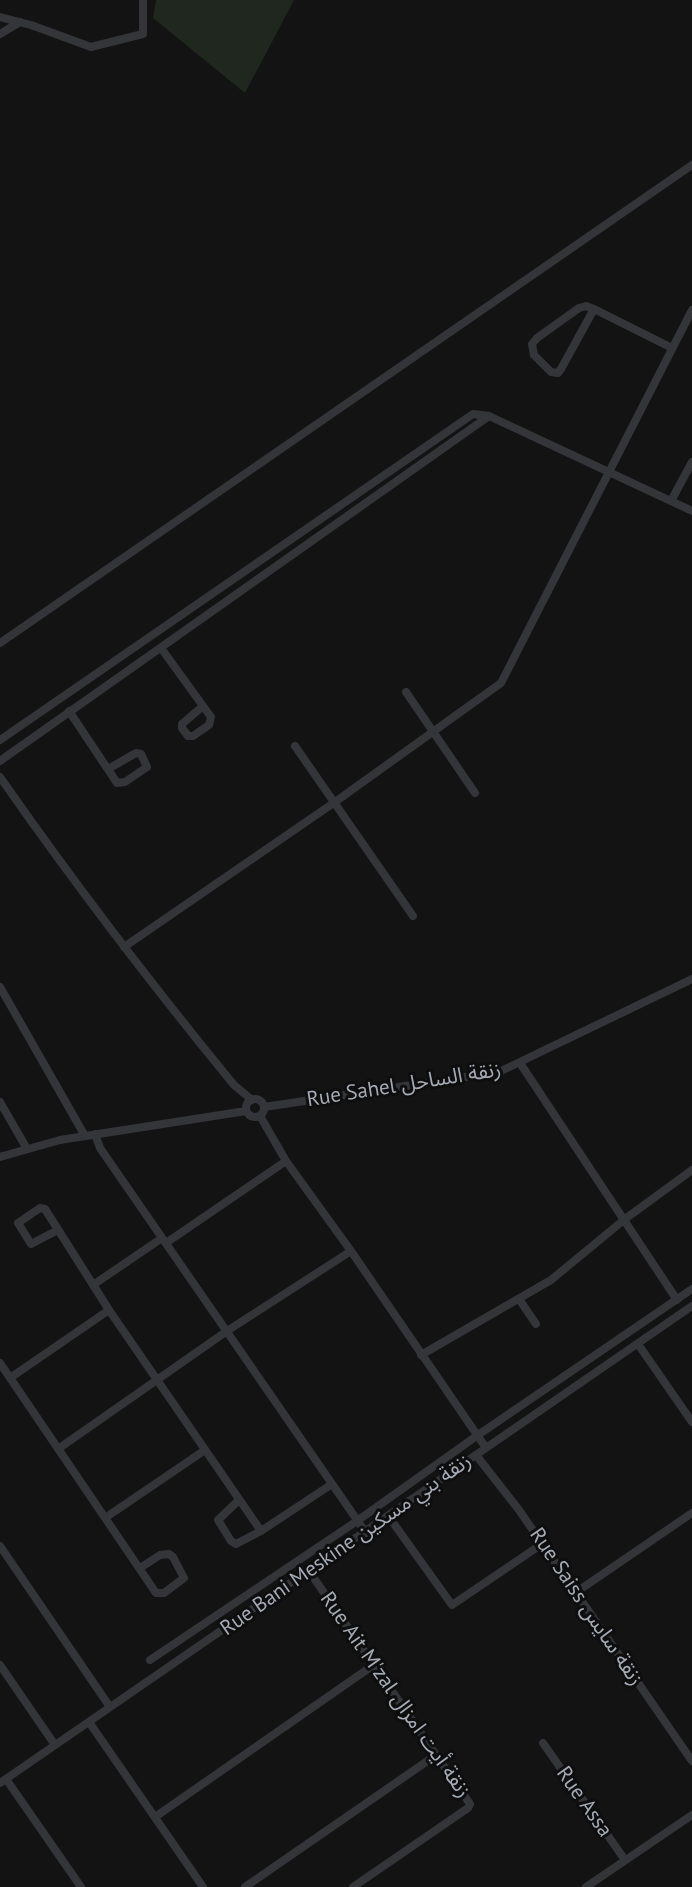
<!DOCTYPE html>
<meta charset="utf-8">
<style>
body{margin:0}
canvas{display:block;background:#131314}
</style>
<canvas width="692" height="1887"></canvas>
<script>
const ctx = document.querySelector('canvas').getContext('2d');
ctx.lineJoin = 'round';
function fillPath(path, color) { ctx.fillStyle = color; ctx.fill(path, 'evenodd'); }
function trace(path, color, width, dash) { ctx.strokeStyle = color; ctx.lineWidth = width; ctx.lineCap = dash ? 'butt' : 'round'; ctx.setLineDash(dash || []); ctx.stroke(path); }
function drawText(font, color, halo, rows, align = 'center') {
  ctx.font = font + ' "PT Sans","Noto Sans Arabic",sans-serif'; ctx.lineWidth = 6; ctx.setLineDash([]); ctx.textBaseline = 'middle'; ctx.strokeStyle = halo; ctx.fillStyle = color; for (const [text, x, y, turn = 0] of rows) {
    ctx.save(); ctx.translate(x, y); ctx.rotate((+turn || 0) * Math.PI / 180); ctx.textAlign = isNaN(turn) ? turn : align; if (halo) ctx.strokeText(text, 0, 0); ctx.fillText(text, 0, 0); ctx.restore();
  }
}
fillPath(new Path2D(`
 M 156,0 L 294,0 L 245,93 L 153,18 Z`), '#1f271f');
trace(new Path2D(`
 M 0,17 L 31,25 L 91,47 L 143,34 L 143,0
 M 0,34 L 20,22
 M 586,306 L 594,309 L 561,369 L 558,373 L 551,372 L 534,355 L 532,344 L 537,338 L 579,308 Z
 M 594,309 L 672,348
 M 671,501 L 692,462
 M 0,643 L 692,165
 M 161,648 L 211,717 L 209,725 L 193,736 L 188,736 L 182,728 L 182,724 L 203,706
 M 406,692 L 475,793
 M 69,711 L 117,783 L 125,782 L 147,767 L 141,754 L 136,753 L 108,769
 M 0,740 L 473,414 L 489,416 L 692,511
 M 295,746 L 413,916
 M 0,761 L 489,416
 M 0,777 C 74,883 152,985 234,1085 L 252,1100
 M 124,947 L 335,802 L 501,683 L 692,310
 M 0,987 L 85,1136
 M 520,1063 L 677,1300
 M246 1108a9 9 0 1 1 18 0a9 9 0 1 1-18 0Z
 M 0,1102 L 27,1149
 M 264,1107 L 499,1072 L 692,979
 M 260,1116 L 286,1161 L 351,1251 L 486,1448
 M 95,1134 L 100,1148 L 366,1533
 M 0,1157 L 60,1140 L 246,1111
 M 58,1230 L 31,1244 L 18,1223 L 40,1208 L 45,1209 L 109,1310 L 261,1531
 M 166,1243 L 286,1161
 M 93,1285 L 162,1238
 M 519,1299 L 536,1324
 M 638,1344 L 692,1422
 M 421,1355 L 551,1280 L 625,1219 L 692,1170
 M 0,1363 L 156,1593 L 164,1593 L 184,1578 L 173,1557 L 169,1554 L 160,1555 L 140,1568
 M 10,1378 L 109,1310
 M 58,1449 L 227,1331 L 351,1251
 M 476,1455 L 519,1510 L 692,1761
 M 239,1500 L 218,1520 L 231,1541 L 236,1544 L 261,1531 L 332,1484
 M 389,1517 L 452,1605 L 542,1544
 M 105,1518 L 205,1450
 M 0,1546 L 110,1707
 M 309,1571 L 470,1804 L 468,1808 L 353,1887
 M 575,1593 L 692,1513
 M 150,1660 L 357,1521 L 478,1435 L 692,1289
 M 0,1665 L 55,1745
 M 89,1722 L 203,1887
 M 543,1743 L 625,1860
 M 6,1779 L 81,1887
 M 0,1783 L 692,1306
 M 155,1817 L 375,1664
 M 245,1887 L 436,1755
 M 586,1887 L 692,1815`), '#343539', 8);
drawText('21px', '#a5abb4', '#0e0e0f', [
 ["Rue Sahel زنقة الساحل",404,1085,-9],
 ["Rue Bani Meskine زنقة بني مسكين",346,1545,-35],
 ["Rue Saiss زنقة سايس",586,1607,56],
 ["Rue Ait M'zal زنقة أيت امزال",395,1695,55],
 ["Rue Assa",584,1802,55]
]);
</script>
